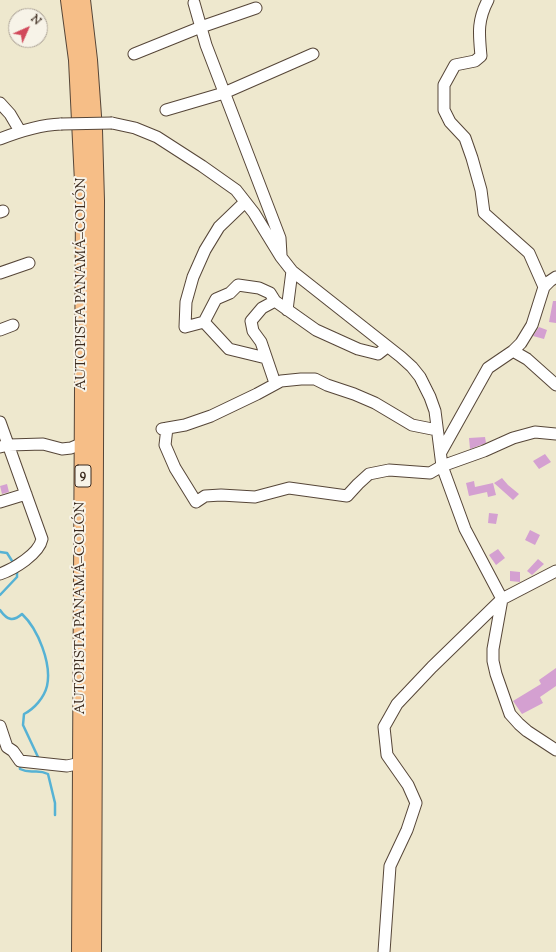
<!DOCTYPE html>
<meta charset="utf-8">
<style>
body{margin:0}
#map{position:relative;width:556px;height:952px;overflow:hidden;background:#eee8ce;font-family:"Sorts Mill Goudy",serif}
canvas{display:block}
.north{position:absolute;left:8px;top:8px;width:40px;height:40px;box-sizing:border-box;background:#f7f3e8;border:1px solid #aca397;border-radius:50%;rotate:45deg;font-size:11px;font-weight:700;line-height:16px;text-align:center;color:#3b2a1e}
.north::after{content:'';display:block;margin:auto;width:14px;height:18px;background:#d1495b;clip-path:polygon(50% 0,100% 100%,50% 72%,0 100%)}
</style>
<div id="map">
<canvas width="556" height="952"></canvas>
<div class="north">N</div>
</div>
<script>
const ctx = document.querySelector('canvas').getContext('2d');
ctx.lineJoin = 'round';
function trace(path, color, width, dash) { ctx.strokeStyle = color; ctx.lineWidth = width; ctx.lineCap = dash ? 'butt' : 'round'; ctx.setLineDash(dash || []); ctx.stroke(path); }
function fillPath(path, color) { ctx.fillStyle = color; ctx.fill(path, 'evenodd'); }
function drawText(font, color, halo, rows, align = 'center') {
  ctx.font = font + ' "Sorts Mill Goudy",serif'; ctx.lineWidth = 4; ctx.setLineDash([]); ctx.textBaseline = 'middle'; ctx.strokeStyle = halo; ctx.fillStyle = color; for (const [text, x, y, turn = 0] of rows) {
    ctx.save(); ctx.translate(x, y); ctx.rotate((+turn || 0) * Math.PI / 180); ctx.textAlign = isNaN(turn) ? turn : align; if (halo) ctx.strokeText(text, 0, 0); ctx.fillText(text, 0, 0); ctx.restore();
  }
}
trace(new Path2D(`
 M 0,552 L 7,553 L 14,564
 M 0,595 L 17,577 L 17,570
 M 0,610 C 7,620 13,622 22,614 C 38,629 52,664 47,686 C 44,698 34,709 24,714 L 23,725 L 38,757 L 35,758
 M 20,765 L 20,769 C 32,775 36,768 48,774 L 55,803 L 55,815`), '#56b2d4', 2.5);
fillPath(new Path2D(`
 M 553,301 L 556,301 L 556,323 L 549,322 Z
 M 539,327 L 547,330 L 544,339 L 533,336 Z
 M 485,437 L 486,443 L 470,449 L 469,438 Z
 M 545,454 L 551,462 L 539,469 L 533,461 Z
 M 502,478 L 508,485 L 519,494 L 513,500 L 494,483 Z
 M 474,481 L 475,487 L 493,483 L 496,495 L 488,497 L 487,492 L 469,496 L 466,483 Z
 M 7,484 L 9,492 L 2,494 L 0,486 Z
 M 489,513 L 498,514 L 496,524 L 488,523 Z
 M 530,530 L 540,535 L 535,545 L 525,540 Z
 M 498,549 L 505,558 L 496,565 L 489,555 Z
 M 538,559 L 544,564 L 532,575 L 527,571 Z
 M 510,571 L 520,572 L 520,582 L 510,581 Z
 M 556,668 L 556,686 L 540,697 L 543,703 L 522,714 L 513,701 L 541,684 L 539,680 Z`), '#d4a0d1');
const minor = new Path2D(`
 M 488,0 C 477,21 479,34 481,56 L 475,61 L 455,65 L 444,85 L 444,110 L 450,122 L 465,138 L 472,158 L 481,190 L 484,213 L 529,253 L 544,287
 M 194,3 L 206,45 L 280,238 L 281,255
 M 134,54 L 201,27 L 256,8
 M 0,103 L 10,114 L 20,131
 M 166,110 L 224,93 L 313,54
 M 112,123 L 135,128 L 157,137 L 202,166 L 236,190 L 254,213 L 281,257 L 292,271 L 401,357 L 412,367 L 420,377 L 430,397 L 435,411 L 442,466 L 465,529 L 502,599 L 493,649 L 493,661 L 496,674 L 510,714 L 519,724 L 527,731 L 556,750
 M 0,139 C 20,131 39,125 61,124
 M 245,202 L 219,227 L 205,250 L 193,277 L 186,302 L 185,327 L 204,322 L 216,299 L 230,293 L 238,285 L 259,288 L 270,293 L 275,301
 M 0,212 L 3,211
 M 0,273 L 29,263
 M 287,310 L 292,271
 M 204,322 L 229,349 L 266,358
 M 0,330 L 13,325
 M 513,351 L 527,359 L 556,385
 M 275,383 L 261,342 L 253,331 L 251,321 L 262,308 L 275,301 L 316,330 L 358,349 L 378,354 L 387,347
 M 0,422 L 42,539 C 39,554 14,569 0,574
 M 167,428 L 165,445 L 175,468 L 196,502 L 205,496 L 221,495 L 255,497 L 289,488 L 347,496 L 358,484 L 369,474 L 389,470 L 430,473 L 442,466 L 484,451 L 513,438 L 535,432 L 556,434
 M 162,429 L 185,425 L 211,416 L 257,394 L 281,381 L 301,379 L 315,379 L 327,385 L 354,394 L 375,403 L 412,425 L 437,430
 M 0,447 L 9,445 L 43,444 L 62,449 L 71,448 L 83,443
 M 441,452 L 488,368 L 513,351 L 521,343 L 532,325 L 544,287 L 550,281 L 556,277
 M 0,502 L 26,494
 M 0,726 L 7,747 L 13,751 L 20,761 L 67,766 L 81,763
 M 384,952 L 390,866 L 407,830 L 416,803 L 408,785 L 387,755 L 384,727 L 397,704 L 432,667 L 502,599 L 556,571`);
const highway = new Path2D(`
 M 69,0 L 77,60 L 84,202 L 80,952
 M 82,0 L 89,60 L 94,130 L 96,201 L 93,952`);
trace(minor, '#564638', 13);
trace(highway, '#564638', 18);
trace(minor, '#fff', 11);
trace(highway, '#f6be87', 16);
const minorBridge = new Path2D(`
 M 61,124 L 112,123`);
trace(minorBridge, '#564638', 13, []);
trace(minorBridge, '#fff', 11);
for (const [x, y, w] of [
 [83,476,16]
]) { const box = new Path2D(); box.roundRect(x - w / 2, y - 11, w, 22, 3); ctx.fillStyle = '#f7f3e8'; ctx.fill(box); trace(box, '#3b2a1e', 1); }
drawText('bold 13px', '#3b2a1e', null, [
 ["9",83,476]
]);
drawText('14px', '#3b2a1e', '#f7f3e8', [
 ["AUTOPISTA PANAMÁ–COLÓN",83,284,-90],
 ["AUTOPISTA PANAMÁ–COLÓN",82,608,-90]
]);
</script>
